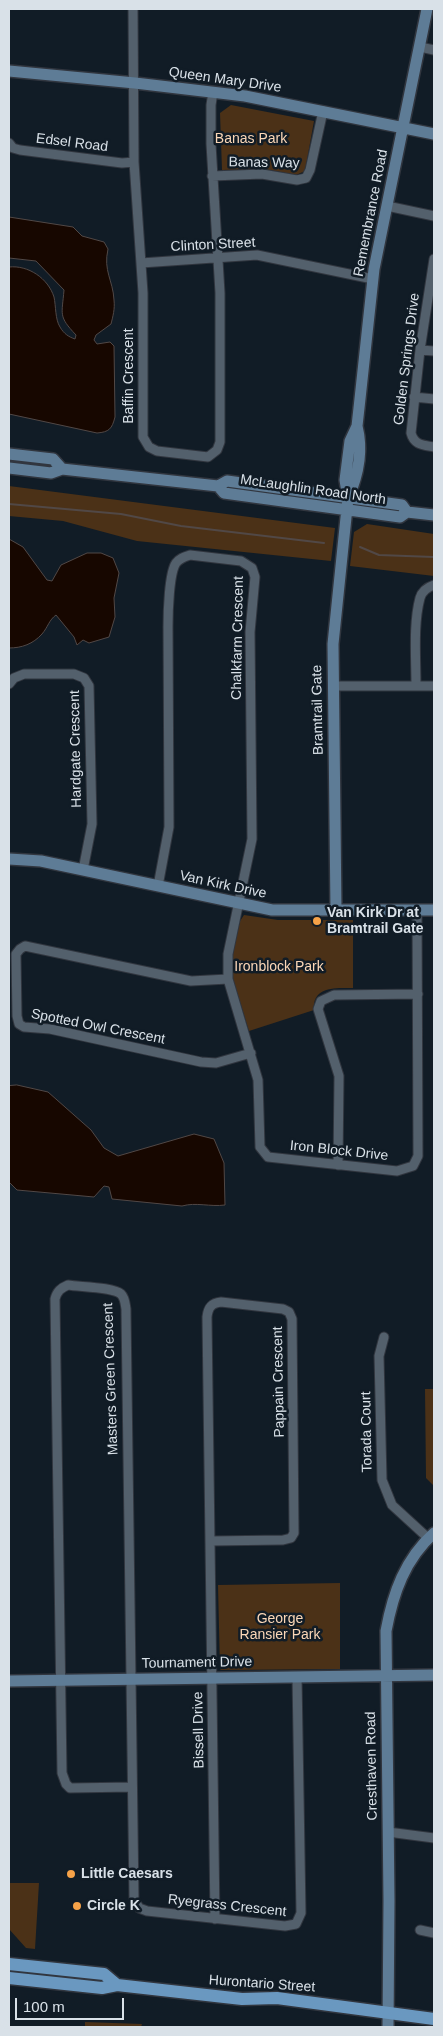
<!DOCTYPE html>
<style>
body{margin:0}
#map{position:relative;width:443px;height:2036px;overflow:hidden;background:#111c26;font-family:Arial,sans-serif}
canvas{display:block}
.frame{position:absolute;inset:0;border:10px solid #d9e1e8;pointer-events:none}
.scale{position:absolute;left:15px;top:1998px;width:109px;height:22px;box-sizing:border-box;border:2px solid #d9e1e8;border-top:0;padding-left:6px;font-size:15px;line-height:18px;white-space:nowrap;color:#d9e1e8;-webkit-text-stroke:4px #111c26;paint-order:stroke}
</style>
<div id="map">
<canvas width="443" height="2036"></canvas>
<div class="frame"></div>
<div class="scale">100 m</div>
</div>
<script>
const ctx = document.querySelector('canvas').getContext('2d');
ctx.lineJoin = 'round';
function fillPath(path, color) { ctx.fillStyle = color; ctx.fill(path, 'evenodd'); }
function trace(path, color, width, dash) { ctx.strokeStyle = color; ctx.lineWidth = width; ctx.lineCap = dash ? 'butt' : 'round'; ctx.setLineDash(dash || []); ctx.stroke(path); }
function drawText(font, color, halo, rows, align = 'center') {
  ctx.font = font + ' Arial,sans-serif'; ctx.lineWidth = 5; ctx.setLineDash([]); ctx.textBaseline = 'middle'; ctx.strokeStyle = halo; ctx.fillStyle = color; for (const [text, x, y, turn = 0] of rows) {
    ctx.save(); ctx.translate(x, y); ctx.rotate((+turn || 0) * Math.PI / 180); ctx.textAlign = isNaN(turn) ? turn : align; if (halo) ctx.strokeText(text, 0, 0); ctx.fillText(text, 0, 0); ctx.restore();
  }
}
fillPath(new Path2D(`
 M 231,105 L 314,121 L 305,171 L 296,175 L 264,169 L 222,170 L 220,113 Z
 M 9,486 L 335,528 L 331,561 L 137,541 L 63,521 L 9,516 Z
 M 367,524 L 434,534 L 434,576 L 350,566 L 354,532 Z
 M 244,915 L 278,920 L 353,920 L 353,988 C 336,988 312,986 314,1010 L 249,1031 L 232,977 L 233,952 L 240,921 Z
 M 425,1389 L 434,1389 L 434,1486 L 426,1478 Z
 M 340,1583 L 340,1669 L 221,1670 L 220,1669 L 218,1585 Z
 M 9,1883 L 39,1883 L 35,1949 L 26,1948 L 9,1929 Z
 M 85,2022 L 142,2024 L 141,2027 L 85,2027 Z`), '#4b3117');
const water = new Path2D(`
 M 9,217 L 73,227 L 82,236 L 104,242 L 108,249 C 103,271 113,280 114,300 C 115,309 113,316 111,324 L 96,335 L 94,340 L 97,344 L 110,342 L 114,346 L 115,417 C 112,429 109,432 97,433 L 9,414 L 9,267 C 28,265 48,278 54,297 C 56,306 55,319 60,327 C 64,334 69,337 75,339 L 76,335 C 58,316 62,315 64,290 L 36,261 L 9,258 Z
 M 9,539 L 23,547 L 47,580 L 52,581 L 61,565 L 87,553 L 101,553 L 113,558 L 119,573 L 114,598 L 115,617 L 109,637 L 89,643 L 83,640 L 77,645 L 74,637 L 56,615 C 49,620 48,627 42,634 C 33,644 22,648 9,648 Z
 M 17,1085 L 48,1092 L 91,1130 L 104,1148 L 118,1156 L 194,1134 L 214,1139 L 224,1163 L 225,1205 C 210,1207 196,1202 182,1206 L 112,1199 L 109,1187 L 104,1186 L 94,1197 L 17,1190 L 9,1182 L 9,1086 Z`);
fillPath(water, '#170700');
trace(water, '#514846', 1);
trace(new Path2D(`
 M 9,504 L 121,514 L 181,526 L 324,543
 M 360,547 L 379,555 L 434,557`), '#514846', 2);
const street = new Path2D(`
 M 133,9 L 134,162 L 143,293 L 143,437 L 149,447 L 157,451 L 208,457 L 217,450 L 220,442 L 220,293 L 211,144 L 211,105 L 213,92
 M 420,47 L 434,50
 M 9,143 L 13,148 L 20,150 L 122,163 L 134,162
 M 212,176 L 262,174 L 297,180 L 306,178 L 310,170 L 323,111
 M 387,206 L 434,216
 M 434,259 L 420,350 L 411,433 C 414,445 423,445 434,447
 M 141,263 L 257,255 L 373,279
 M 420,350 L 434,351
 M 414,397 L 434,399
 M 9,684 L 14,678 L 24,674 L 74,674 L 84,678 L 89,686 L 92,824 L 83,870
 M 333,686 L 434,686
 M 416,686 C 416,658 413,624 420,598 C 422,591 428,587 434,585
 M 158,886 L 169,827 L 168,627 C 168,613 169,573 176,563 C 180,558 184,557 190,555 L 241,561 L 252,568 L 255,577 L 250,632 L 252,839 L 228,954 L 228,979 L 258,1080 L 260,1147 L 268,1157 L 397,1171 L 413,1166 L 418,1156 L 417,911
 M 228,979 L 191,981 L 25,946 L 20,949 L 16,954 L 17,1016 L 19,1024 L 24,1027 L 50,1029 L 201,1062 L 216,1063 L 251,1053
 M 338,1165 L 339,1076 L 318,1009 L 321,1001 L 334,995 L 418,994
 M 384,1337 L 379,1356 L 382,1480 L 392,1505 L 428,1538
 M 210,1541 L 283,1540 L 291,1538 L 294,1533 L 292,1319 L 289,1312 L 283,1309 L 221,1302 C 211,1303 208,1308 207,1317 L 215,1919
 M 132,1787 L 70,1788 L 66,1784 L 62,1773 L 55,1299 C 57,1291 61,1288 68,1285 C 80,1287 113,1287 121,1294 C 125,1298 125,1303 126,1309 C 128,1506 131,1703 134,1899 L 139,1908 L 147,1911 L 285,1926 L 296,1924 L 301,1913 L 297,1677
 M 388,1832 L 434,1838
 M 420,1930 L 434,1933`);
const secondary = new Path2D(`
 M 9,71 L 135,83 L 245,96 L 434,134
 M 9,454 L 53,459 L 62,469
 M 9,468 L 51,473 L 62,469 L 218,486 L 227,481 L 402,505 L 407,512
 M 218,486 L 224,493 L 400,517 L 407,512 L 434,515
 M 348,498 C 358,476 363,450 357,426
 M 9,859 L 41,861 L 272,910 L 434,910
 M 336,911 L 333,644 L 348,498 L 345,480 L 350,441 L 357,426 L 359,408 L 374,269 L 427,9
 M 9,1681 L 434,1675
 M 388,2027 L 389,1901 L 386,1631 C 393,1593 405,1559 434,1533`);
const primary = new Path2D(`
 M 9,1964 L 104,1974 L 117,1985
 M 9,1978 L 102,1988 L 117,1985 L 242,1999 L 277,1998 L 434,2019`);
trace(street, '#31363f', 11);
trace(secondary, '#31363f', 14);
trace(primary, '#31363f', 15);
trace(street, '#53606c', 9);
trace(secondary, '#5e7c96', 11);
trace(primary, '#6a98c0', 12);
for (const [x, y, r, color] of [
 [317,921,5,"#f6a248"],
 [71,1874,5,"#f6a248"],
 [77,1906,5,"#f6a248"]
]) { const dot = new Path2D(); dot.arc(x, y, r, 0, 2 * Math.PI); ctx.fillStyle = color; ctx.fill(dot); trace(dot, '#111c26', 2); }
drawText('14px', '#d9e1e8', '#111c26', [
 ["Queen Mary Drive",225,80,8],
 ["Edsel Road",72,143,7],
 ["Banas Way",264,163,1],
 ["Remembrance Road",371,213,-79],
 ["Clinton Street",213,245,-3],
 ["Golden Springs Drive",407,359,-83],
 ["Baffin Crescent",129,376,-90],
 ["McLaughlin Road North",313,490,8],
 ["Chalkfarm Crescent",238,638,-89],
 ["Bramtrail Gate",318,710,-91],
 ["Hardgate Crescent",76,749,-91],
 ["Van Kirk Drive",223,885,12],
 ["Spotted Owl Crescent",98,1027,11],
 ["Iron Block Drive",339,1151,6],
 ["Masters Green Crescent",111,1379,-92],
 ["Pappain Crescent",279,1382,-91],
 ["Torada Court",367,1432,-91],
 ["Tournament Drive",197,1663,-1],
 ["Bissell Drive",199,1730,-91],
 ["Cresthaven Road",372,1766,-91],
 ["Ryegrass Crescent",227,1906,6],
 ["Hurontario Street",262,1984,4]
]);
drawText('14px', '#fbd7b7', '#111c26', [
 ["Banas Park",251,139],
 ["Ironblock Park",279,967],
 ["George",280,1619],
 ["Ransier Park",280,1635]
]);
drawText('bold 14px', '#d9e1e8', '#111c26', [
 ["Van Kirk Dr at",327,913],
 ["Bramtrail Gate",327,929],
 ["Little Caesars",81,1874],
 ["Circle K",87,1906]
], 'left');
</script>
